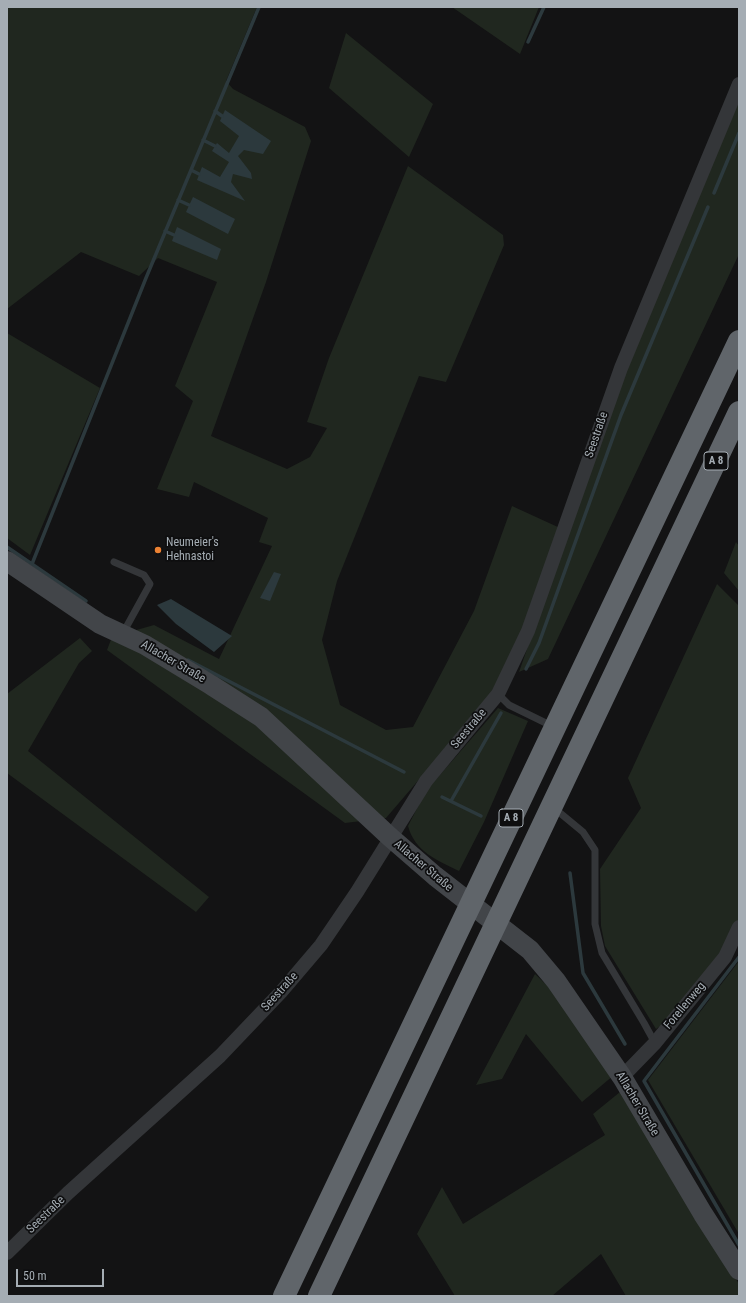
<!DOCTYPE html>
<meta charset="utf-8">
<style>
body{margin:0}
#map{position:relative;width:746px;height:1303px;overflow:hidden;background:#131314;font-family:"Roboto Condensed",sans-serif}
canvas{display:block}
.frame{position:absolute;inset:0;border:8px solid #a5adb4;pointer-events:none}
.scale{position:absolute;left:16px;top:1269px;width:88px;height:18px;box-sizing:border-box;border:2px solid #a5adb4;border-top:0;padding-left:5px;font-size:12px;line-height:14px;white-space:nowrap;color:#a5adb4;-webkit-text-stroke:3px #0e0e0f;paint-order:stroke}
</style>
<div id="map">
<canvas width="746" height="1303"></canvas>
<div class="frame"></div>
<div class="scale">50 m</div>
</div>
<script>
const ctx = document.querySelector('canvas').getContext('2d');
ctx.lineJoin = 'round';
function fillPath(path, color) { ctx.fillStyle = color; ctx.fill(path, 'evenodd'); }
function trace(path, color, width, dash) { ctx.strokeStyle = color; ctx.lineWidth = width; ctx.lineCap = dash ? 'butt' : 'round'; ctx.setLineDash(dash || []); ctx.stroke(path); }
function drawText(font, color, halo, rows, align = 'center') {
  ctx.font = font + ' "Roboto Condensed",sans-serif'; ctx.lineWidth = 3.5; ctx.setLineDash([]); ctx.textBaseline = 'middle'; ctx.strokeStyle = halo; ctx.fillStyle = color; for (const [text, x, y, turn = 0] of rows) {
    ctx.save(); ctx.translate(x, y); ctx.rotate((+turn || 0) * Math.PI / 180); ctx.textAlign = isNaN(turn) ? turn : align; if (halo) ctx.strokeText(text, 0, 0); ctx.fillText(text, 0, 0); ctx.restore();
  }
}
fillPath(new Path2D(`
 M 7,7 L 257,7 L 226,81 L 233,89 L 305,127 L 311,141 L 266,282 L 211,436 L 287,469 L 310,457 L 327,428 L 307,422 L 329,358 L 408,166 L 503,235 L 504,245 L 446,382 L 419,376 L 337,581 L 322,640 L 340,705 L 386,730 L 413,727 L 474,611 L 512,506 L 560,528 L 525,629 L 496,690 L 386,818 L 345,823 L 107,650 L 112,637 L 154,625 L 219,659 L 272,546 L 259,542 L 268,518 L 194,482 L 189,497 L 157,489 L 193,401 L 175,386 L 217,282 L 158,258 L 139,276 L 81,252 L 7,309 Z
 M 452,7 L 539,7 L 520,54 Z
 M 346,33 L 433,104 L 409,157 L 329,88 Z
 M 739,97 L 739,254 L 548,659 L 519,672 L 613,403 Z
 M 7,333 L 100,388 L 30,555 L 7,538 Z
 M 736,542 L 739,546 L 739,591 L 724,573 Z
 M 717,584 L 739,606 L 739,920 L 722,952 L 671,1018 L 656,1029 L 605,946 L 601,926 L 600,869 L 641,808 L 628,778 Z
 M 80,638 L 92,651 L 79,663 L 28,751 L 209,897 L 196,912 L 7,773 L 7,694 Z
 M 498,708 L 528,721 L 484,822 L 459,871 C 437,860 415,852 408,826 L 426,791 Z
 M 739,961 L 739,1234 L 648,1080 Z
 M 535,974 L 555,993 L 614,1075 L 582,1102 L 526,1034 L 502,1079 L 476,1085 Z
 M 620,1092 L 739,1284 L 739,1296 L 626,1296 L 601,1254 L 552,1296 L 455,1296 L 417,1234 L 442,1187 L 463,1224 L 605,1135 L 593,1114 Z`), '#20271f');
fillPath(new Path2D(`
 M 225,110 L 271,141 L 263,154 L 244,150 L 238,156 L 251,173 L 252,179 L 233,174 L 231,182 L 245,201 L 197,180 L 202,167 L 220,177 L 229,162 L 212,151 L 217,143 L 229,153 L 239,136 L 220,121 Z
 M 193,197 L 235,219 L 228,234 L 186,212 Z
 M 177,227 L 221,249 L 217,260 L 172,241 Z
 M 274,572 L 281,574 L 270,601 L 260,598 Z
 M 171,599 L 232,636 L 214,652 L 176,624 L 157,605 Z`), '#2c393d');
trace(new Path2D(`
 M 528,42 L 544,7
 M 215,111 L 222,116
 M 203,140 L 215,146
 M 191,170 L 199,174
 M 714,193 L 739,133
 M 178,200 L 189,205
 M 165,231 L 174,235
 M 7,547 L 86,601
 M 32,564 L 146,278 L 259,7
 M 188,660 L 404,772
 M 526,669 L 539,643 L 621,415 L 708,207
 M 442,797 L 481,816
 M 451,801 L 501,713
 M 570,873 L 583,973 L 625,1044
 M 739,957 L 644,1081 L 739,1245`), '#2c393d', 3.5);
trace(new Path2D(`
 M 114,562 L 144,575 L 150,584 L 123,633
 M 498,694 L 509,705 L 552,726
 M 554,808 L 583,832 L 595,850 L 595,924 L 602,953 L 644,1023 L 655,1043`), '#343639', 7);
trace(new Path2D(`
 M 622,1077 L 655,1043 L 725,957 L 739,927
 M 7,1253 L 68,1193 L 220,1056 L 281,992 L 321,945 L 357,892 L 426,781 L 498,694 L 528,631 L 621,368 L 739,84`), '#343639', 14);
trace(new Path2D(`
 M 7,561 L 100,624 L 145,645 L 211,685 L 261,717 L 390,837 L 435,876 L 530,950 L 556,981 L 622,1077 L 703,1214 L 739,1270`), '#424549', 20);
trace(new Path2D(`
 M 284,1296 L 739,341
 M 319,1296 L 739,412`), '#60656a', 22);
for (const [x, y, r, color] of [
 [158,550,4,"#ec8233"]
]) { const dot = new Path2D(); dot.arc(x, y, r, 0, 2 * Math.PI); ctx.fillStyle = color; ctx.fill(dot); trace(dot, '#0e0e0f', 1.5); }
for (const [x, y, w] of [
 [716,461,24],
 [511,818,24]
]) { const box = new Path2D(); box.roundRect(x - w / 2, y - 9, w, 18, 3); ctx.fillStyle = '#0e0e0f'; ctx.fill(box); trace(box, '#a5adb4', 1); }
drawText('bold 11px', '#a5adb4', null, [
 ["A 8",716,461],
 ["A 8",511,818]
]);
drawText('12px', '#a5adb4', '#0e0e0f', [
 ["Seestraße",597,435,-71],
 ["Allacher Straße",173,662,30],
 ["Seestraße",469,729,-50],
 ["Allacher Straße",423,866,40],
 ["Seestraße",280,992,-48],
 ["Forellenweg",685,1006,-50],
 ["Allacher Straße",637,1104,59],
 ["Seestraße",46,1215,-44]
]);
drawText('12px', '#a5adb4', '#0e0e0f', [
 ["Neumeier's",166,543],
 ["Hehnastoi",166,557]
], 'left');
</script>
